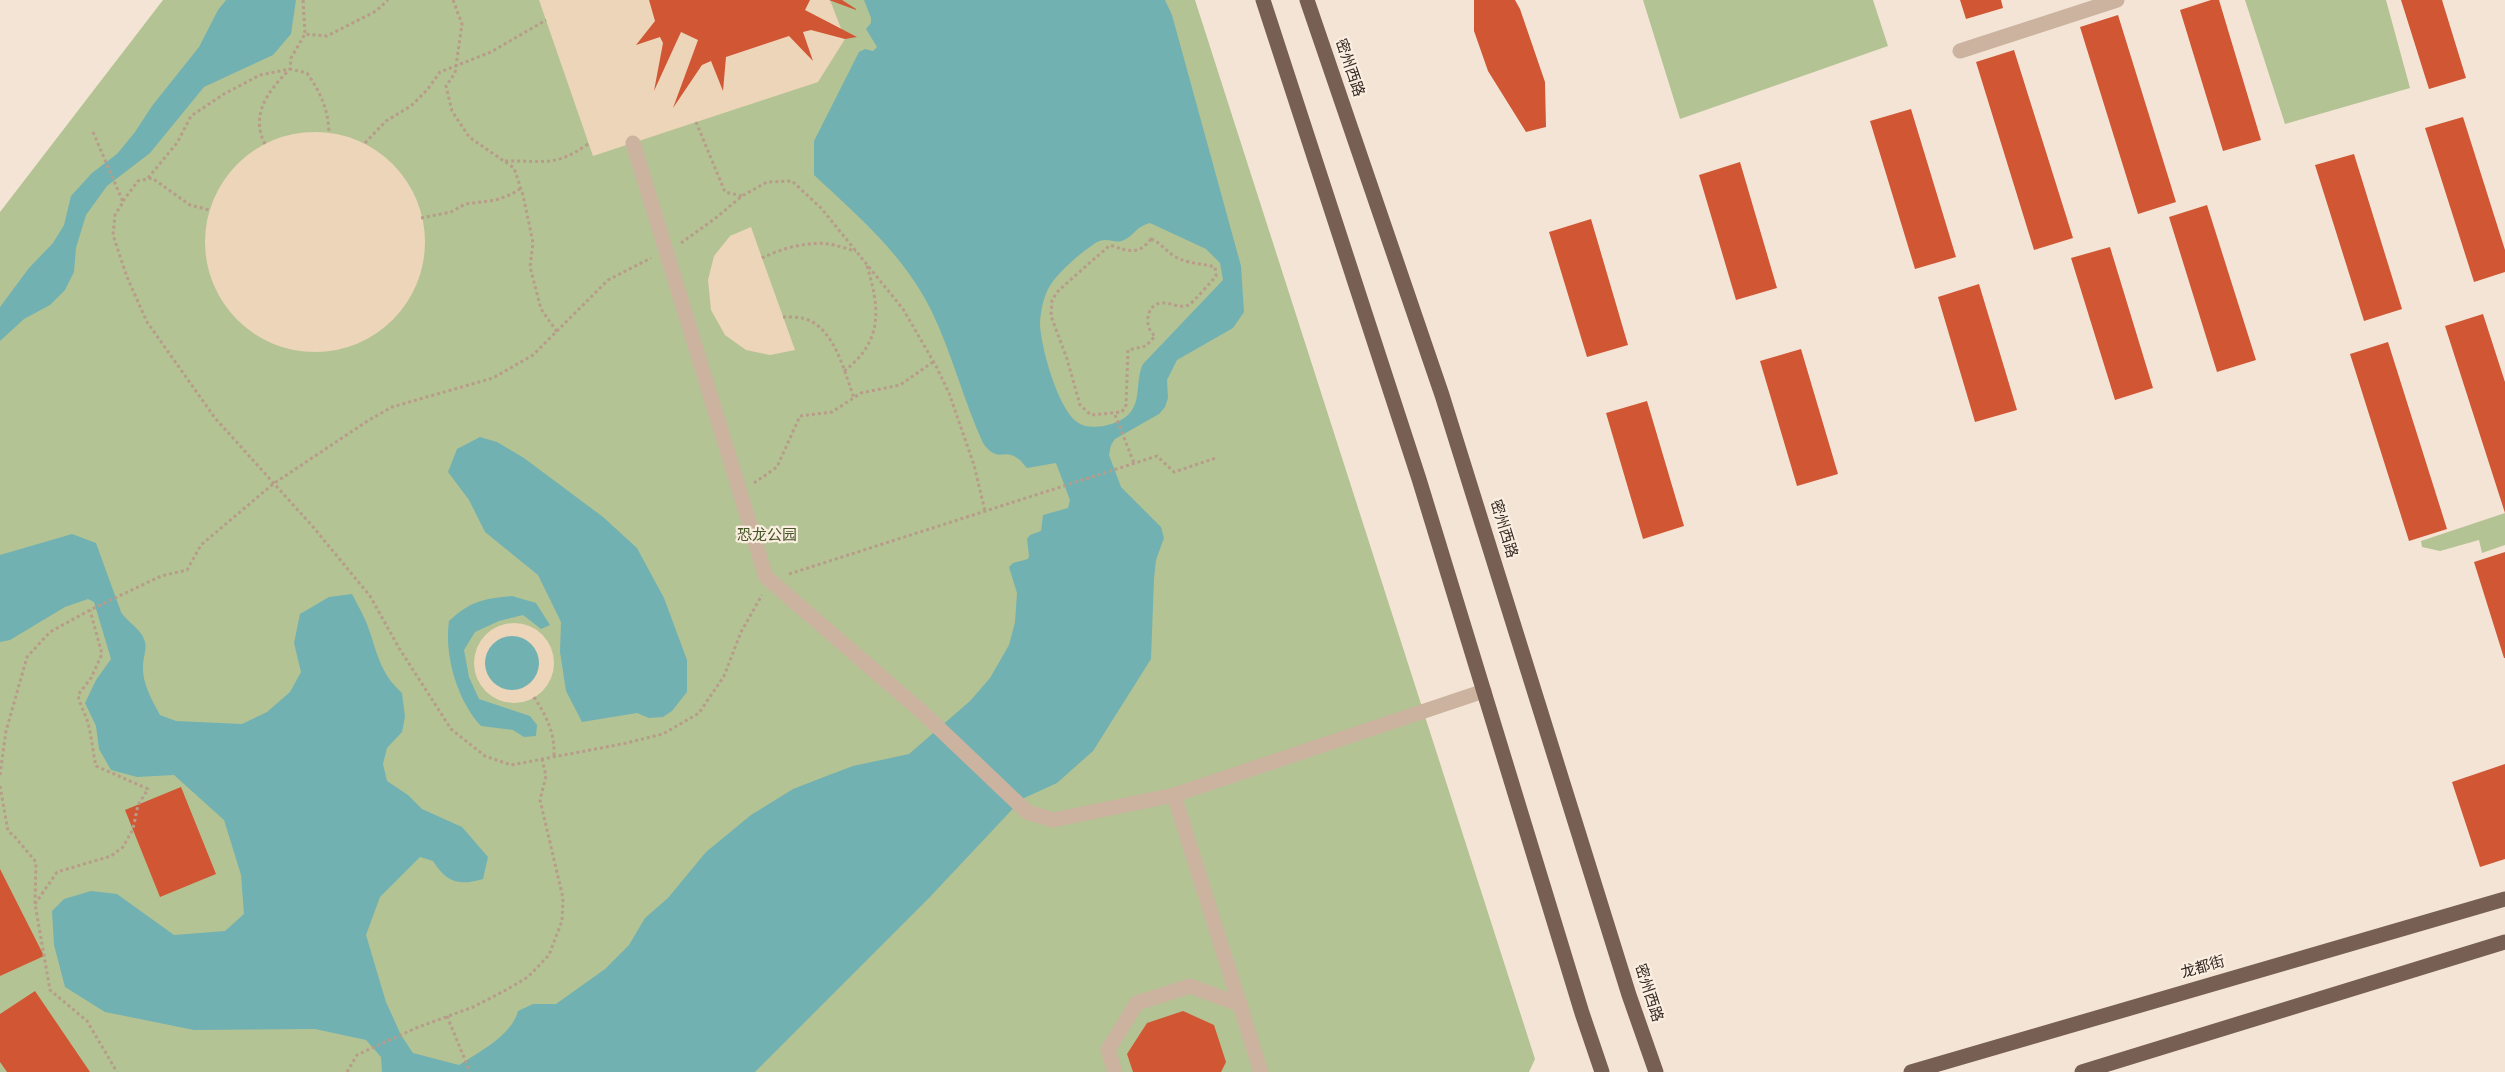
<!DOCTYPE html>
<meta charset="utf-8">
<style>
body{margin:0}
canvas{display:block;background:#f3e4d5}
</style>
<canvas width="2505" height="1072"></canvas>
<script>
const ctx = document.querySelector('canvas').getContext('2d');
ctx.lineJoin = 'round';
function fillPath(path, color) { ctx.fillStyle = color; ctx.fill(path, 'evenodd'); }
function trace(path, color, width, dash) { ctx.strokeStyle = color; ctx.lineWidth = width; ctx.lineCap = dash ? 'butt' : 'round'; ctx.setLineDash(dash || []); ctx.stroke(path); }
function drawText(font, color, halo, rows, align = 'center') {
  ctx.font = font + ' Poppins,"Noto Sans SC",sans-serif'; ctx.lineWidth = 4.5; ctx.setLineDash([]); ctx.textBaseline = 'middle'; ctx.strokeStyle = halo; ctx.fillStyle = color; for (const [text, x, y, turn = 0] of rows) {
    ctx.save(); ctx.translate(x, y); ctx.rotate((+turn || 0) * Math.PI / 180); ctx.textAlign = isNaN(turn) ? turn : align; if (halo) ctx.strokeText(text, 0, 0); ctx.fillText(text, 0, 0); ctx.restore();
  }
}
fillPath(new Path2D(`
 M 163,0 L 1195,0 L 1535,1059 L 1529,1072 L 0,1072 L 0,212 Z
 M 1643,0 L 1873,0 L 1888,46 L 1680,119 Z
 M 2245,0 L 2386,0 L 2410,88 L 2285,124 Z
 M 2505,513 L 2505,545 L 2482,553 L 2479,540 L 2440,551 L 2422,547 L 2421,541 Z`), '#b4c394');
fillPath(new Path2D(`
 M 539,0 L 830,0 L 845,39 L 818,82 L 593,156 Z
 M205 242a110 110 0 1 1 220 0a110 110 0 1 1-220 0Z
 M 751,227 L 762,258 L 795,350 L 770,355 L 746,350 L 725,335 L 711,310 L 708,280 L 714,256 L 730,236 Z
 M474 663a40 40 0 1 1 80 0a40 40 0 1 1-80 0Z`), '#edd5ba');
fillPath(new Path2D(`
 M 226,0 L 296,0 L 291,34 L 273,55 L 204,87 L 150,153 L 107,186 L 86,215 L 76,248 L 74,272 L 65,290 L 50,305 L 24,319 L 0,341 L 0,307 L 29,268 L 53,243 L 64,225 L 71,196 L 92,173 L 117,154 L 135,132 L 152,106 L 199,47 L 218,10 Z
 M 864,0 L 1165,0 L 1172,15 L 1241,266 L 1244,312 L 1233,328 L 1177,360 L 1167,380 L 1168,398 L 1165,407 L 1159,414 L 1115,439 L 1111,445 L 1109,455 L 1121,487 L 1161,527 L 1164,538 L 1156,560 L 1154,579 L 1151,659 L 1093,751 L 1057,783 L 1022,799 L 929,898 L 755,1072 L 382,1072 L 381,1057 L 366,1040 L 315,1029 L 194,1030 L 105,1012 L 65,987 L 54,945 L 52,911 L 64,899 L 91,891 L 117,894 L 174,935 L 225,931 L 244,914 L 241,875 L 224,820 L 174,775 L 137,777 L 111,770 L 99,749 L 96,726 L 85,703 L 96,680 L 111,659 L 94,602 L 88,599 L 65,607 L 10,640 L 0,642 L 0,555 L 72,534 L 96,543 L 121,612 C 128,623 142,629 145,642 C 147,649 143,658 143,666 C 142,683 152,700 160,715 L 176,721 L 242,724 L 267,712 L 290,692 L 301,672 L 294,643 L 300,614 L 329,597 L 352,594 C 357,604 363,614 367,624 C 377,651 379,672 402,693 L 405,717 L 402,732 L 387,748 L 383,764 L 387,781 L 408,795 L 422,809 L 462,827 L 488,857 L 483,879 C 459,886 447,883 433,861 L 420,857 L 380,897 L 366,935 L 386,1002 L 401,1035 L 413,1053 L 459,1065 C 479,1052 512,1035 518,1011 L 533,1004 L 556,1004 L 605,969 L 629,945 L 645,918 L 668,898 L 706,852 L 751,815 L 793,789 L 829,775 L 853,766 L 909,754 L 970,701 L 990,678 L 1009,645 L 1015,622 L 1017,593 L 1009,567 L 1013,563 L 1028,559 L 1029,556 L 1027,539 L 1030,535 L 1041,531 L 1043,515 L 1068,508 L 1070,500 L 1056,463 L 1027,468 C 1024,465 1021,460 1017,458 C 1003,448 998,464 983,443 C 963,399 952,353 931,310 C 904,255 858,216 814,175 L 814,141 L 859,52 L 865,49 L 873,51 L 877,47 L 866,29 L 871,23 L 871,18 ZM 1150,223 L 1206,249 L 1220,263 L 1223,280 L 1143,364 C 1135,380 1142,402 1128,415 C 1117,425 1090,432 1077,422 C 1058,409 1041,347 1040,325 C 1040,314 1043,299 1048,289 C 1057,273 1078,255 1094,244 C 1107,235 1114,245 1124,240 C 1135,235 1135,227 1150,223 Z
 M 480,437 L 497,442 L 524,458 L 603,517 L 637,548 L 664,598 L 687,660 L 687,692 L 672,711 L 663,717 L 649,718 L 637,713 L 582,722 L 566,691 L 560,652 L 561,622 L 538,575 L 485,532 L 469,500 L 448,472 L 457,449 Z
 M 512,596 L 536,603 L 550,625 L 541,629 L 523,615 L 499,621 L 475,632 L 464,650 L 469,677 L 479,699 L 530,716 L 537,725 L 536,736 L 524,737 L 513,730 L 481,726 C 457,700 444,655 449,621 C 471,601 482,599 512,596 Z
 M485 663a27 27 0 1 1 54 0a27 27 0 1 1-54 0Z`), '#72b1b2');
fillPath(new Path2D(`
 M 649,0 L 810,0 L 805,10 L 857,37 L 845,39 L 811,30 L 803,32 L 813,61 L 789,36 L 726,57 L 723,91 L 711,61 L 702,65 L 673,108 L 698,40 L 681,32 L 654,91 L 663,43 L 660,37 L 636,45 L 655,21 Z
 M 829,0 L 842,0 L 856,9 L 856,10 Z
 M 1474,0 L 1515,0 L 1520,9 L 1545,82 L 1546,127 L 1526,132 L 1488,71 L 1474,31 Z
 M 1960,0 L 2001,0 L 2003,8 L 1966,19 Z
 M 2211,0 L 2219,0 L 2261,140 L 2223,151 L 2180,10 Z
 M 2401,0 L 2442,0 L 2466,78 L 2429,89 Z
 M 2118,15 L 2176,202 L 2138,214 L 2080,27 Z
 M 2014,50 L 2073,238 L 2034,250 L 1976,62 Z
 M 1911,109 L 1956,257 L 1915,269 L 1870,121 Z
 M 2463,117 L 2505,250 L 2505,272 L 2474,282 L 2425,128 Z
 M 2354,154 L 2402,309 L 2364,321 L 2315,165 Z
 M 1740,162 L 1777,288 L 1736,300 L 1699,175 Z
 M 2207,205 L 2256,360 L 2217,372 L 2169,217 Z
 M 1591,219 L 1628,345 L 1587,357 L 1549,232 Z
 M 2110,247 L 2153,388 L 2115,400 L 2071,258 Z
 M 1979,284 L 2017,410 L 1975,422 L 1938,297 Z
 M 2483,314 L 2505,382 L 2505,513 L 2445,326 Z
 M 2388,342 L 2447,529 L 2409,541 L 2350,354 Z
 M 1801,349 L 1838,474 L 1797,486 L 1760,361 Z
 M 1647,401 L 1684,526 L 1643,539 L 1606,413 Z
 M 2505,552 L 2505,658 L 2504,658 L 2474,562 Z
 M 2505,764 L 2505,859 L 2480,867 L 2452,782 Z
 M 181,787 L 216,874 L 160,897 L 125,810 Z
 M 0,869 L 44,956 L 0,976 Z
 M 35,991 L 90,1072 L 7,1072 L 0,1062 L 0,1014 Z
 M 1183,1011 L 1214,1025 L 1226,1062 L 1221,1072 L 1133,1072 L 1127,1054 L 1147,1023 Z`), '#d15634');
trace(new Path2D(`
 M 303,0 L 305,34
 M 453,0 L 462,24 L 455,73 L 446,86 L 452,111 L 469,137 L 514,168 L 523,195 L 533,243 L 530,267 L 541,309 L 557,332
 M 696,122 L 725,192 L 742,196
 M 93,132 L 123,202 L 115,215 L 113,235 L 127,277 L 147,322 L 215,418 L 314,528 L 370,596 L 399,648 L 451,729 L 485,756 L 511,765 L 622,744 L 663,734 L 699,713 L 724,676 L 741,632 L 762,595
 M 365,143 L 386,121 L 411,106 L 427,90 L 440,72 L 491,52 L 546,20
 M 265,144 C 249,114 270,89 290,69 L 291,58 L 305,34 L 327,36 L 376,11 L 388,0
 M 505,161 C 543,160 554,168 588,144
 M 148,178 L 177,143 L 191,116 L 224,94 L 260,75 L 290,69 L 307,73 C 320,92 328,108 329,132
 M 123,201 L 138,181 L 152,178 L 190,205 L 209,210
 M 421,218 L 451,212 L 465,204 L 496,200 L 512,194 L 521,188
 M 1151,239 C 1161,243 1165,250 1174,256 C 1187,264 1201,263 1215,267 L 1216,276 C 1211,282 1195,300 1190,304 C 1181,310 1171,302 1162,303 C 1145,304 1144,328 1155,336 L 1146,346 L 1128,350 L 1126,405 L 1122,412 L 1091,415 L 1080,405 L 1067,359 L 1051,316 L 1052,300 L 1059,290 L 1110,245 C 1128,251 1138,256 1151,239 Z
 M 681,243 L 717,217 L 742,196 L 767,182 L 792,181 L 821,208 L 903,309 L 936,366 L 949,393 L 974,465 L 985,511
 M 762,258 C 780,249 807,241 828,244 C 837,245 847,249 856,251
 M 783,317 C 789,317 796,317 802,318 C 834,325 844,371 854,398
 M 844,371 C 884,341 880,307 866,263
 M 1115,415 L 1134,463
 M 754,483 L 777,467 L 800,416 L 832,412 L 861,393 L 900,385 L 933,362
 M 789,574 L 1157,456 L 1174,472 L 1216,458
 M 534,697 C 547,717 555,733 554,757
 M 0,775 L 6,731 L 27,657 L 50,632 L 90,610 L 161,576 L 187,570 L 201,545 L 273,484 L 369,420 L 392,407 L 493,378 L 533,355 L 608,280 L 651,258
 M 0,786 L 8,831 L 15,837 L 36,862 L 35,904 L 50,990 L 87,1021 L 117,1072
 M 35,904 L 57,872 L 111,856 L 123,847 L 133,829 L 138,805 L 148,789 L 96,766 C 93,753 92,740 89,727 C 87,716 80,706 78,695 L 91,678 L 102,654 L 90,610
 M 447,1016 L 470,1072
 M 347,1072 L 357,1055 L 416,1028 L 473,1007 L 506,990 L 528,977 L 549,955 L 562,921 L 563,898 L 540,800 L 546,776 L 542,759`), '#b79c8a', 3, [3, 3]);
trace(new Path2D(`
 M 1960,51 L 2117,0
 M 633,143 L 766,577 L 922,712 L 1027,812 L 1053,820 L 1174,795 L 1484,691
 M 1174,795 L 1261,1072
 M 1115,1072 L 1108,1050 L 1137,1003 L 1190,986 L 1241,1005`), '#cbb3a0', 15);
trace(new Path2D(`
 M 1263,0 L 1419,479 L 1582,1013 L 1602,1072
 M 1307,0 L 1442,395 L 1629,995 L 1656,1072
 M 1911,1072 L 2505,899
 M 2082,1072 L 2505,942`), '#785f53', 15);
drawText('15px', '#352924', '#faeee1', [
 ["密州西路",1349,68,71],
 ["密州西路",1503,529,73],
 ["龙都街",2203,968,-16],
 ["密州西路",1648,993,72]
]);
drawText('15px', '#455526', '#faeee1', [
 ["恐龙公园",767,536]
]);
</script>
